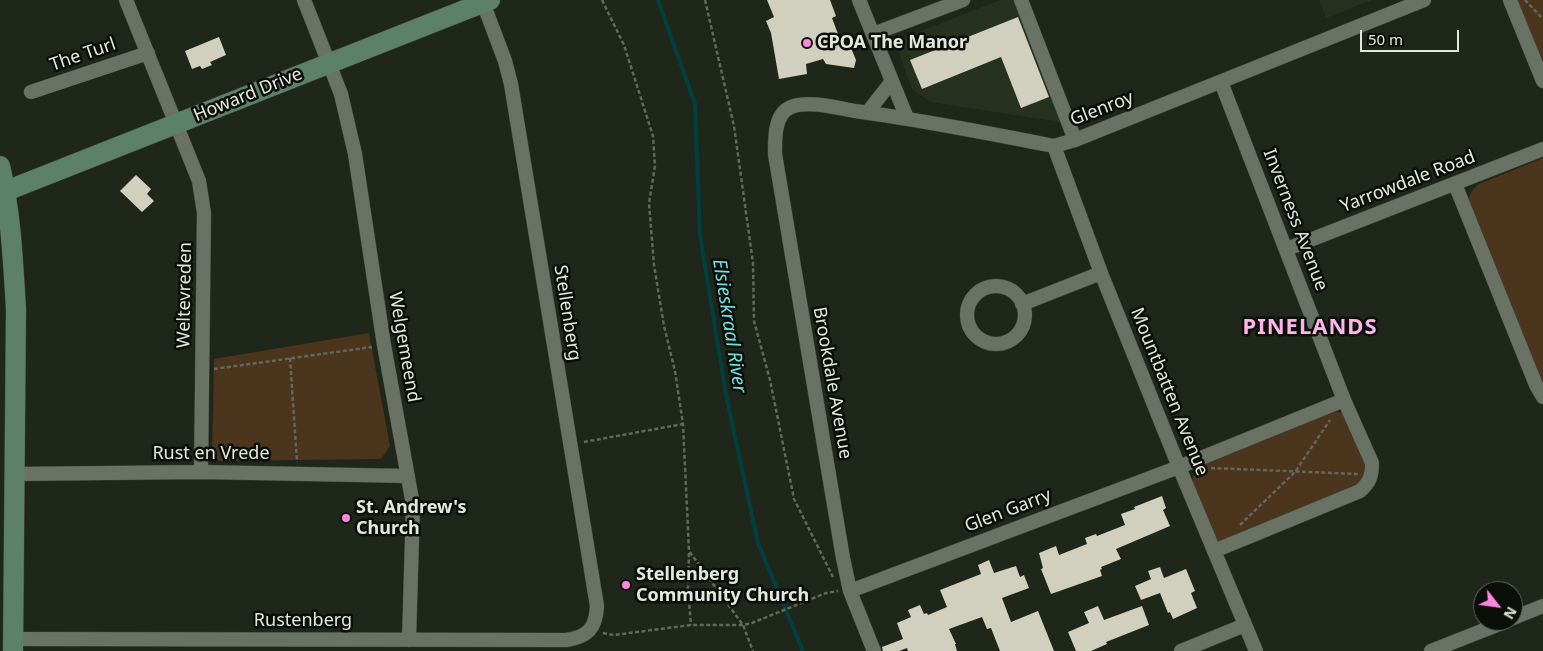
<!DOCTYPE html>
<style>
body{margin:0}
#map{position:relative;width:1543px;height:651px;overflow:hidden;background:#1f261a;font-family:"Noto Sans",sans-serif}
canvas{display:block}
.north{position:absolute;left:1473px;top:581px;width:50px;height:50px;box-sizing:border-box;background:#0b0e09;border:1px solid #61655f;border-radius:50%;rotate:120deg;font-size:14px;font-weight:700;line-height:20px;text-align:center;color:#e3e8df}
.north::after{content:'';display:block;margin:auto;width:18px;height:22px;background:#fd86e1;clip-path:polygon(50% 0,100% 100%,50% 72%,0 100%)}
.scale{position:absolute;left:1360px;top:30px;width:99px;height:22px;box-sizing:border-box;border:2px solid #e3e8df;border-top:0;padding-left:6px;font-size:15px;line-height:18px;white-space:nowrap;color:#e3e8df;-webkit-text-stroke:4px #0b0e09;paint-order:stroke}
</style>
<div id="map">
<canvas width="1543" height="651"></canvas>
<div class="north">N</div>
<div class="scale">50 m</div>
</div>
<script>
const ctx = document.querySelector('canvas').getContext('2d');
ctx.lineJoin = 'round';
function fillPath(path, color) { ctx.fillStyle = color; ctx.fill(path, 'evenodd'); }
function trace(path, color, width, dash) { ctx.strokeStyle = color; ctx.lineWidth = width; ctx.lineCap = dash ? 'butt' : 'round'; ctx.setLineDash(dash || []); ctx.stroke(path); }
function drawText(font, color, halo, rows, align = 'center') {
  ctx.font = font + ' "Noto Sans",sans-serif'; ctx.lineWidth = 5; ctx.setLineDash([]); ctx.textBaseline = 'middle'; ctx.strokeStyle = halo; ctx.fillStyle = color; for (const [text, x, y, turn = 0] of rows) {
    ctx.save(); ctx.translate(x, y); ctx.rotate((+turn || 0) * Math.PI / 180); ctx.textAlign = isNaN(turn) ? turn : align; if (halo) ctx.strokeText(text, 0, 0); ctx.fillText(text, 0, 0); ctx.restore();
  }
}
fillPath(new Path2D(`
 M 1000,0 L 1019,0 L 1066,123 L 930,102 L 912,89 L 899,53 L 906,37 Z
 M 1319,0 L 1372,0 L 1326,18 Z`), '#27311f');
fillPath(new Path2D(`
 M 1515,0 L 1543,0 L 1543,71 Z
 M 1543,158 L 1543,390 L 1468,207 C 1468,197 1470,191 1479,184 Z
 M 369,333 L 390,446 L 381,459 L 219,461 L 212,455 L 214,359 Z
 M 1333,410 L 1342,413 L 1348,419 L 1368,470 L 1358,487 L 1219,543 L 1213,539 L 1192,481 L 1194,472 L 1199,464 Z`), '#4b351c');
trace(new Path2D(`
 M 658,0 L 695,104 L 700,235 L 726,395 L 758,543 L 803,651`), '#004041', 4);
fillPath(new Path2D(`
 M 767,0 L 830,0 L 836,16 L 832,18 L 844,50 L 851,48 L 856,60 L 854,68 L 826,64 L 823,59 L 806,64 L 807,74 L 779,79 L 771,33 L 766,21 L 774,17 Z
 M 1018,17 L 1049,97 L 1021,108 L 1001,57 L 922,89 L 910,60 Z
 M 219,37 L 226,55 L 210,62 L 212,65 L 202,69 L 200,66 L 192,69 L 185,51 Z
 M 136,175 L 151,189 L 147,194 L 154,201 L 142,212 L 120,191 Z
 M 1162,496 L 1166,508 L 1163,510 L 1170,526 L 1116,549 L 1121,559 L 1101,567 L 1102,569 L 1100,570 L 1102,576 L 1051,594 L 1041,569 L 1043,568 L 1039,553 L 1056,546 L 1059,555 L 1087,544 L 1085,538 L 1096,534 L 1097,536 L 1125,525 L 1121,514 L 1135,509 L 1134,507 Z
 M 989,560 L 994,573 L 1016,566 L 1020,577 L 1024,575 L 1029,588 L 1002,598 L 1011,622 L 1038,611 L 1054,651 L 1000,651 L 991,628 L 987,629 L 982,617 L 949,629 L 956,644 L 955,644 L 957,651 L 908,651 L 907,648 L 899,651 L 883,651 L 882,647 L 903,639 L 897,623 L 911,617 L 908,610 L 920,605 L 924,614 L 927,613 L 928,615 L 947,607 L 940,590 L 981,574 L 978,565 Z
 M 1160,567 L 1164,578 L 1186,569 L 1195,591 L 1191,593 L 1197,608 L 1173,619 L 1170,612 L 1168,613 L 1160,593 L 1141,600 L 1135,586 L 1151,579 L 1148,571 Z
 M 1098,606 L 1104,620 L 1142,606 L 1149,625 L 1106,642 L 1107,644 L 1091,651 L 1076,651 L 1068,632 L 1089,623 L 1084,612 Z`), '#d1cfbd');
const street = new Path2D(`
 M 126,0 L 199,181 L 204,213 L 201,472
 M 304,0 L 341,94 L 355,154 L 384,345 L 413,505 L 409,640
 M 859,0 L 907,118
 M 1021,0 L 1075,140
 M 1510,0 L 1543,81
 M 873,34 L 963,0
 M 31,92 L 148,53
 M 867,113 L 892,81
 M 1054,146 L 1101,273 L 1179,467 L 1256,651
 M 1455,184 L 1536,385 L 1543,397
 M 1287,249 L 1543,149
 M967 315a29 29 0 1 1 58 0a29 29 0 1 1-58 0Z
 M 1022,304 L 1101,273
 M 14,474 L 201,472 L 408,476
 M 1214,551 L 1360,491 C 1370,482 1372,476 1372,463 L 1344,400 L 1221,82
 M 850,591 L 1179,467 L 1344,400
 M 1513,618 L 1543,606
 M 13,639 L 566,640 C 588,637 596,628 597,606 L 511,84 L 505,61 L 482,0
 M 874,651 L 850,591 L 843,558 L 775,154 C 775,139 774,114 791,107 C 808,100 837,108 855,111 C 922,120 988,133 1054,146 L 1075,140 L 1424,0
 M 1181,651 L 1245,625
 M 1431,651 L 1507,621`);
const secondary = new Path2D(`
 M 0,166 C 11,213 13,261 16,309 L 13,651
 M 6,191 L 490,0`);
trace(street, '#3d4339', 15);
trace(secondary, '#3d4339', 21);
trace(new Path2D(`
 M 602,0 L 624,45 L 653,136 L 655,166 L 649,203 L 654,265 L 664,326 L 675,371 L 683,424 L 689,551 L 743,625 L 753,651
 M 705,0 L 734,126 L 753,263 L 754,321 L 770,380 L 794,499 L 833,577
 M 1525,0 L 1543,19
 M 290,358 L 297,462
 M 214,369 L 372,347
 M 584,442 L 683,424
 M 1211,468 L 1358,474
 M 1240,525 L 1295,472 L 1330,420
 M 689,553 L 688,590 L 691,625
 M 603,633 L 614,635 L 691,625 L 743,625 L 752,623 L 826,593 L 838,591`), '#62685d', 2.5, [4, 2.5]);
trace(street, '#697264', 14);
trace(secondary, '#5c806a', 20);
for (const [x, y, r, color] of [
 [807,43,5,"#fd86e1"],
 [346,518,5,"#fd86e1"],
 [626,585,5,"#fd86e1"]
]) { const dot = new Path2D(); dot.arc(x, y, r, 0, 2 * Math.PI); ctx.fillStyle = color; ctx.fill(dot); trace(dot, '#0b0e09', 2); }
drawText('bold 18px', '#e3e8df', '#0b0e09', [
 ["CPOA The Manor",817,43],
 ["St. Andrew's",356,508],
 ["Church",356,529],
 ["Stellenberg",636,575],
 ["Community Church",636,596]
], 'left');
drawText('18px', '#e3e8df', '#0b0e09', [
 ["The Turl",83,55,-19],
 ["Howard Drive",248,95,-22],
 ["Glenroy",1102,109,-21],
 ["Yarrowdale Road",1408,182,-21],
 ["Inverness Avenue",1295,220,69],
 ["Weltevreden",185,295,-89],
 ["Stellenberg",567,313,81],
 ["Welgemeend",404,347,80],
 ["Brookdale Avenue",832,383,80],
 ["Mountbatten Avenue",1169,392,68],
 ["Rust en Vrede",211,454],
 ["Glen Garry",1008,511,-21],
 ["Rustenberg",303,621]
]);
drawText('italic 19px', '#70e0df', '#0b0e09', [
 ["Elsieskraal River",729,326,81]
]);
ctx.letterSpacing = '1px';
drawText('bold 22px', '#fab7e8', '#0b0e09', [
 ["PINELANDS",1310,328]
]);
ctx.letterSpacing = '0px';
</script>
